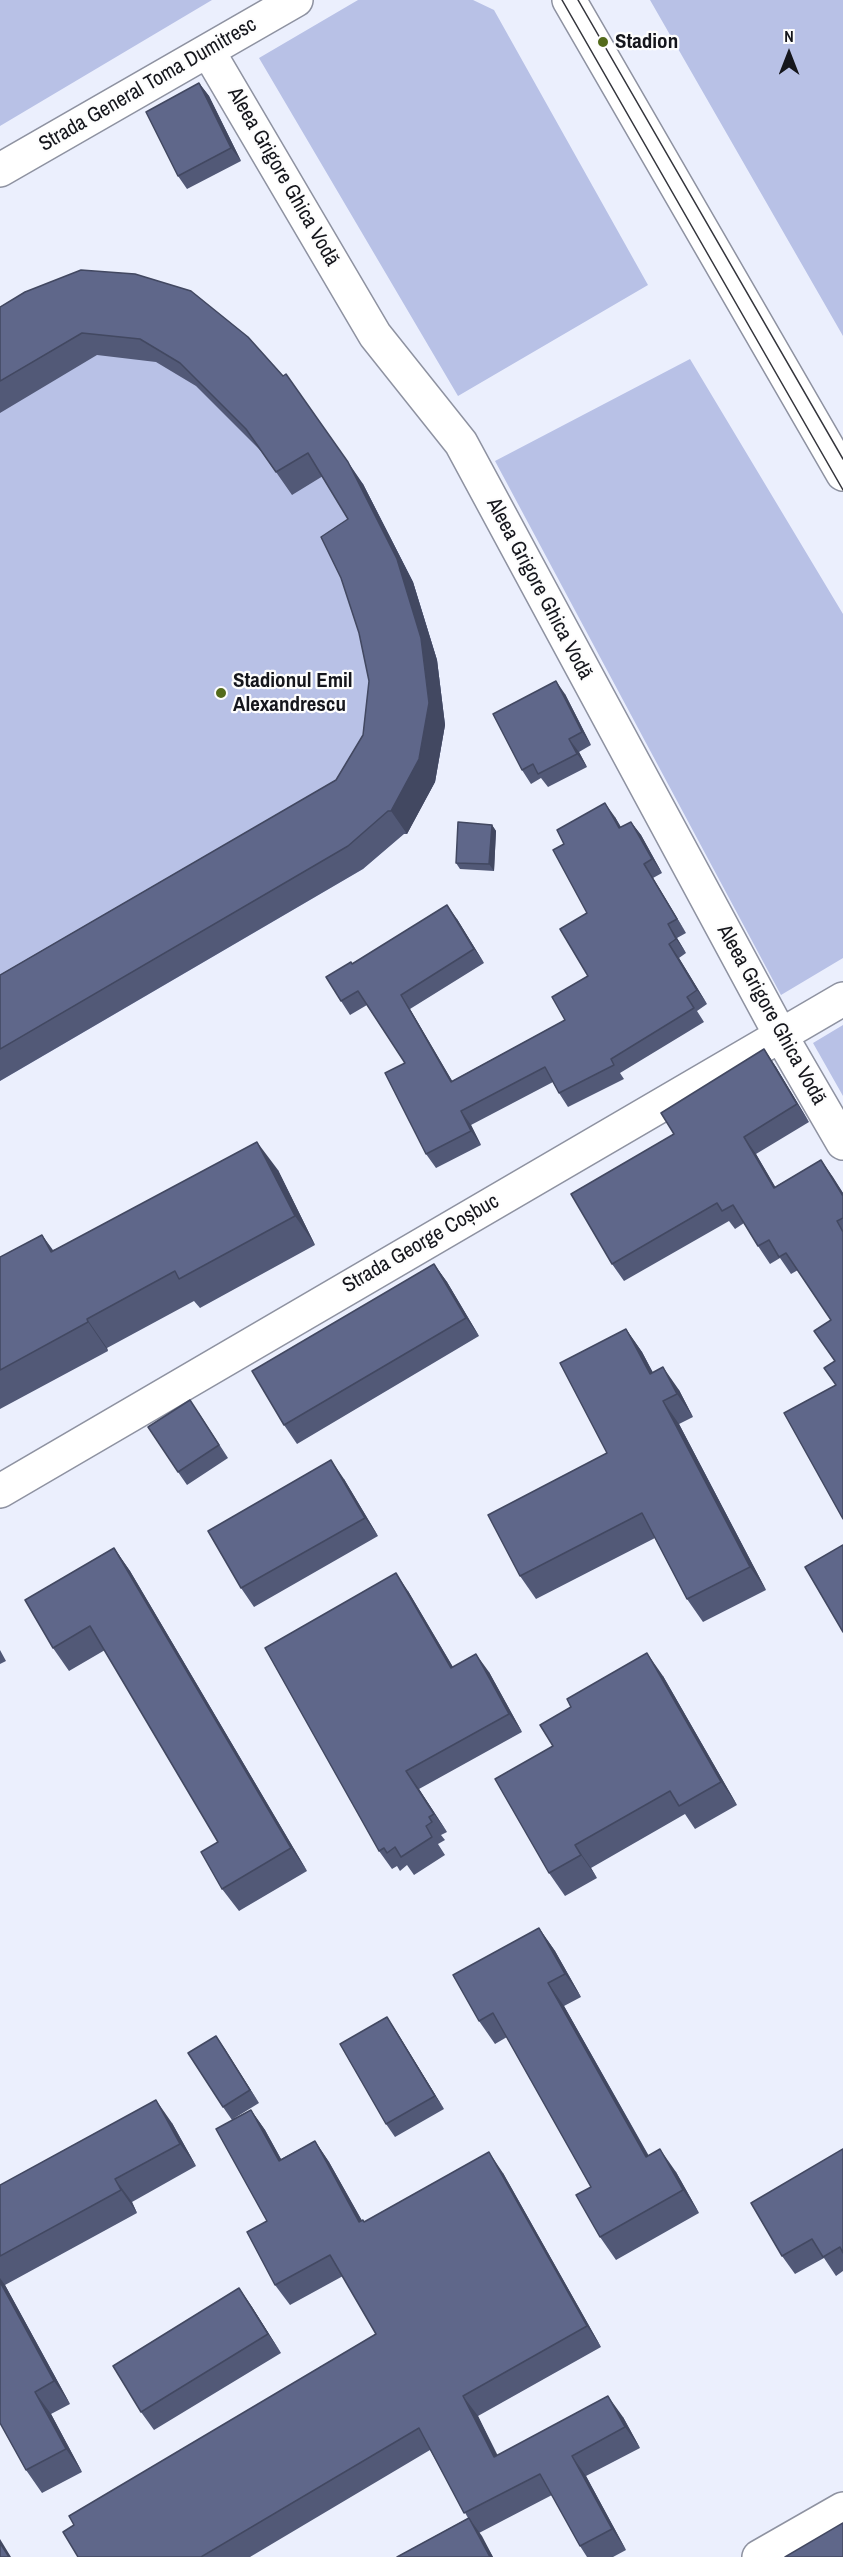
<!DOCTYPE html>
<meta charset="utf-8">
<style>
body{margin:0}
#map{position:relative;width:843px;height:2557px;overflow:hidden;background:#ebeffd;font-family:"Archivo Narrow",sans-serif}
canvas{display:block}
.north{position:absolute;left:759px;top:24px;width:60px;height:60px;-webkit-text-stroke:4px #fdfdfd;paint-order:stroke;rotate:0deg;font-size:16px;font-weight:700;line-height:24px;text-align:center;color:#15161c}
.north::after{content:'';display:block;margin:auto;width:21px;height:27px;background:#15161c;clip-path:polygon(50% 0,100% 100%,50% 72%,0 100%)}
</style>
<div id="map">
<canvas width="843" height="2557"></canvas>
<div class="north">N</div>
</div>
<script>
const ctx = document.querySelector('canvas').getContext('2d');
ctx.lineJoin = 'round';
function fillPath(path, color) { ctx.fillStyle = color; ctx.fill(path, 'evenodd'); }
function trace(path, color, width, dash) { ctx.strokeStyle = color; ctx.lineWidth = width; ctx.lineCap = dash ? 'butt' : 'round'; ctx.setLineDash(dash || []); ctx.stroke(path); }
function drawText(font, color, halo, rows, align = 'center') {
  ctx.font = font + ' "Archivo Narrow",sans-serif'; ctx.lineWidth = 4.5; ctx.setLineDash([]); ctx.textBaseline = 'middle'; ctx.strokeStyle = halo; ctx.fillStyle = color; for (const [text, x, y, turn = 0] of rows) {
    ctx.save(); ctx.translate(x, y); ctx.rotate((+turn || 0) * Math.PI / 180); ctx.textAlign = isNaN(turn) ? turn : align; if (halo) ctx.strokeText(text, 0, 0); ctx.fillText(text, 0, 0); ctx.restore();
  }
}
fillPath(new Path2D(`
 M 0,0 L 212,0 L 0,126 Z
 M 358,0 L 473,0 L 494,10 L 648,285 L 458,396 L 259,58 Z
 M 650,0 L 843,0 L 843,336 Z
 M 41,314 L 320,422 L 363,484 L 413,582 L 437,660 L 445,725 L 435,782 L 409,829 L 363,869 L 0,1081 L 0,338 Z
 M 690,359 L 843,614 L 843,958 L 781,995 L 495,461 Z
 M 843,1025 L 843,1096 L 813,1043 Z`), '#b8c1e6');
const minor = new Path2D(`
 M 208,51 L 375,335 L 461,443 L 781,1036 L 843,1143
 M 0,170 L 296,0
 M 0,1491 L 843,999`);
const tertiary = new Path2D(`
 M 759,2557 L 843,2509`);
const secondary = new Path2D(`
 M 569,0 L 843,474`);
trace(minor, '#8e92a1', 36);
trace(tertiary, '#8e92a1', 36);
trace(secondary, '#8e92a1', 36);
trace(minor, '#fff', 33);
trace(tertiary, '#fff', 33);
trace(secondary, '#fff', 33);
trace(new Path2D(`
 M 562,0 L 843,490
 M 578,0 L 843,459`), '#34353c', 1.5);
fillPath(new Path2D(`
 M 199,83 L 209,96 L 241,161 L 187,189 L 178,176 Z
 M 81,270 L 363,484 L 413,582 L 437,660 L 445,725 L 435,782 L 407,834 L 404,834 L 363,869 L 0,1081 L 0,975 L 336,780 L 363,735 L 369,681 L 348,519 L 323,476 L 292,495 L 262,452 L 196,386 L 156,362 L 97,355 L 0,413 L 0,307 Z
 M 565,694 L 591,745 L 579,752 L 587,767 L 548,787 L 541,778 L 531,784 L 522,770 Z
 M 615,817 L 621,827 L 631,822 L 641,835 L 662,873 L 653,878 L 686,933 L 677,938 L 686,953 L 679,958 L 707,1004 L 697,1011 L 704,1022 L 620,1073 L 624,1079 L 568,1107 L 559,1093 L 553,1082 L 471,1125 L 481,1145 L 436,1168 L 426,1154 L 405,1063 L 367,1005 L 350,1015 L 341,1001 L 353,963 L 457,919 L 484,963 L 410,1009 L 452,1081 L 565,1020 L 588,976 L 587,913 Z
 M 492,825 L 496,831 L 494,871 L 460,869 L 456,863 Z
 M 764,1049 L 776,1067 L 809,1122 L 756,1154 L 775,1187 L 821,1160 L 843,1193 L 843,1519 L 835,1361 L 831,1320 L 798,1270 L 791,1274 L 780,1258 L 770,1264 L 758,1246 L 744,1223 L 735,1229 L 729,1221 L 624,1281 L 612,1264 L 674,1134 Z
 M 278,1170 L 315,1245 L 200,1308 L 194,1301 L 107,1348 L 108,1351 L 0,1409 L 0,1257 L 42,1235 L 53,1250 Z
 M 434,1264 L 447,1282 L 479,1336 L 297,1444 L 284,1425 Z
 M 626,1329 L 642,1352 L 653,1373 L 679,1390 L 693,1417 L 679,1424 L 766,1590 L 703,1622 L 687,1599 L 655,1538 L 536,1599 L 520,1576 L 607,1453 Z
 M 199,1413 L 228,1458 L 187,1485 L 178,1472 Z
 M 344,1479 L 378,1536 L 254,1607 L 241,1588 Z
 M 114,1548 L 130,1571 L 307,1871 L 239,1911 L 222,1889 L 218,1842 L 105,1650 L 69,1671 L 53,1648 Z
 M 408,1591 L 453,1667 L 489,1672 L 522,1732 L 419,1789 L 447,1832 L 441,1835 L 445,1840 L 438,1844 L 445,1855 L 414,1875 L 407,1865 L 400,1871 L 397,1866 L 392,1869 L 379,1851 Z
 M 0,1650 L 6,1661 L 0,1664 Z
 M 663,1676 L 737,1805 L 695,1829 L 685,1814 L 591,1868 L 597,1878 L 565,1896 L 549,1873 L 553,1746 Z
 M 539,1928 L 555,1951 L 581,1997 L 564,2006 L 649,2156 L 676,2172 L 699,2213 L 616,2260 L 600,2237 L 591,2187 L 507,2037 L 495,2044 L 479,2021 Z
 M 396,2031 L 444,2109 L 395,2137 L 386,2124 Z
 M 216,2036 L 259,2103 L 233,2119 L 251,2110 L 265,2130 L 281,2159 L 315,2141 L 329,2162 L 362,2221 L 364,2222 L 503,2173 L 601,2347 L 478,2416 L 497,2456 L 623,2417 L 640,2448 L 586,2476 L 626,2550 L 613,2557 L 587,2557 L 580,2546 L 552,2495 L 479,2533 L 493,2557 L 397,2557 L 468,2518 L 430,2450 L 250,2557 L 78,2557 L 376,2334 L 343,2276 L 290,2305 L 275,2285 L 267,2221 L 232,2120 L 223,2107 Z
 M 172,2123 L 196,2166 L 132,2202 L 137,2213 L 5,2285 L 70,2404 L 51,2414 L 82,2472 L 42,2493 L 26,2470 L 0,2423 L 0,2185 Z
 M 843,2149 L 843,2271 L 836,2276 L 824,2258 L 795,2274 L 782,2256 Z
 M 239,2288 L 252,2307 L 281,2353 L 154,2430 L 141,2412 Z`), '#525977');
fillPath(new Path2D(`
 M 199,83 L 209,96 L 241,161 L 231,148 Z
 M 348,462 L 363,484 L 413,582 L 437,660 L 445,725 L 435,782 L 407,834 L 391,811 Z
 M 556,681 L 565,694 L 591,745 L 582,732 Z
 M 569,739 L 579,752 L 587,767 L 577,754 Z
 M 605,803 L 615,817 L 629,842 L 619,828 Z
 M 631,822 L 641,835 L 662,873 L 652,859 Z
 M 492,825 L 496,831 L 494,871 L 489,864 Z
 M 644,864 L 653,878 L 686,933 L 677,919 Z
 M 447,905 L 457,919 L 484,963 L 474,949 Z
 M 668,924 L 677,938 L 686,953 L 676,939 Z
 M 669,944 L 679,958 L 707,1004 L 697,990 Z
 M 401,995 L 410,1009 L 461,1096 L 451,1082 Z
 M 764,1049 L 776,1067 L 809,1122 L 797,1104 Z
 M 461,1111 L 471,1125 L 481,1145 L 471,1131 Z
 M 744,1137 L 756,1154 L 786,1205 L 774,1188 Z
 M 257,1142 L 278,1170 L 315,1245 L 295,1216 Z
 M 821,1160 L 833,1177 L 843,1193 L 843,1196 Z
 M 42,1235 L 62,1264 L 51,1252 Z
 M 434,1264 L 447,1282 L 479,1336 L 466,1318 Z
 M 87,1319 L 107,1348 L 108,1351 L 88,1322 Z
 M 626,1329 L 642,1352 L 666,1397 L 650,1374 Z
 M 663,1367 L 679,1390 L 693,1417 L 677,1394 Z
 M 663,1401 L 679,1424 L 766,1590 L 750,1567 Z
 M 331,1460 L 344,1479 L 378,1536 L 365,1518 Z
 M 114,1548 L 130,1571 L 307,1871 L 291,1848 Z
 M 396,1573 L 408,1591 L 464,1686 L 451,1668 Z
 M 647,1653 L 663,1676 L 737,1805 L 721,1782 Z
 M 476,1654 L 489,1672 L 522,1732 L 509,1714 Z
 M 406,1771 L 419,1789 L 447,1832 L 434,1814 Z
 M 575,1845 L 591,1868 L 597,1878 L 581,1855 Z
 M 539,1928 L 555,1951 L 581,1997 L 565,1974 Z
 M 548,1983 L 564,2006 L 662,2180 L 646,2157 Z
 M 387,2017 L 396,2031 L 444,2109 L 435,2096 Z
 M 216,2036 L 225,2049 L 259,2103 L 250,2090 Z
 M 156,2100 L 172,2123 L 196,2166 L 180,2144 Z
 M 251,2110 L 265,2130 L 293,2181 L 279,2161 Z
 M 315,2141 L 329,2162 L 374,2242 L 359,2222 Z
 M 660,2149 L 676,2172 L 699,2213 L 683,2190 Z
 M 489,2152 L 503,2173 L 601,2347 L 587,2326 Z
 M 115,2179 L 132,2202 L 137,2213 L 121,2190 Z
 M 0,2278 L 5,2285 L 70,2404 L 54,2381 L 0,2282 Z
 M 239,2288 L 252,2307 L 281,2353 L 268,2334 Z
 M 35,2392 L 51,2414 L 82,2472 L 66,2449 Z
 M 463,2396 L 478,2416 L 509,2478 L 494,2457 Z
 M 608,2396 L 623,2417 L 640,2448 L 625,2427 Z
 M 572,2456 L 586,2476 L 626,2550 L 612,2529 Z
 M 469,2518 L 482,2536 L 493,2557 L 490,2557 Z
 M 0,2539 L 11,2557 L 9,2557 L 0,2543 Z`), '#424861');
const building = new Path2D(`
 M 199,83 L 231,148 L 178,176 L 146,112 Z
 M 81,270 L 135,274 L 191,291 L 248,337 L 283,376 L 286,374 L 348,462 L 397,559 L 421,638 L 429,703 L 419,759 L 391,811 L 388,811 L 348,846 L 0,1049 L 0,975 L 336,780 L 363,735 L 369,681 L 359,633 L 341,578 L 321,537 L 348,519 L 308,453 L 276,472 L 246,429 L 180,363 L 140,339 L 82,333 L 0,381 L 0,307 L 25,292 Z
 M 556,681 L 582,732 L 569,739 L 577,754 L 538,774 L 533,764 L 522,770 L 493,714 Z
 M 605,803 L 619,828 L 631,822 L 652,859 L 644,864 L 677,919 L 668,924 L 676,939 L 669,944 L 697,990 L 687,997 L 694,1008 L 611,1059 L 614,1065 L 559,1093 L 545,1067 L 461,1111 L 471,1131 L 426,1154 L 385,1073 L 405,1063 L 358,991 L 341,1001 L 326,977 L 351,962 L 352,964 L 447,905 L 474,949 L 401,995 L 451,1082 L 565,1020 L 552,997 L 588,976 L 560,929 L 587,913 L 553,850 L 564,844 L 557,830 Z
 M 458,822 L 492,825 L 489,864 L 456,863 Z
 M 764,1049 L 797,1104 L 744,1137 L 774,1188 L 821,1160 L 843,1196 L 843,1218 L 837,1221 L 843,1232 L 843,1519 L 784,1413 L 836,1385 L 824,1368 L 835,1361 L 814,1331 L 831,1320 L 786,1253 L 779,1257 L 769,1240 L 758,1246 L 733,1205 L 722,1211 L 717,1203 L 612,1264 L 571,1194 L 674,1134 L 661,1113 Z
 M 257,1142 L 295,1216 L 179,1279 L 175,1271 L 87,1319 L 88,1322 L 0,1370 L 0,1257 L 42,1235 L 51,1252 Z
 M 434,1264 L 466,1318 L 284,1425 L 252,1371 Z
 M 626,1329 L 650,1374 L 663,1367 L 677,1394 L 663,1401 L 750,1567 L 687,1599 L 642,1513 L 520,1576 L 488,1515 L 607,1453 L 560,1363 Z
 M 190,1400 L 219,1445 L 178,1472 L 148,1427 Z
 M 331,1460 L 365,1518 L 241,1588 L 208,1531 Z
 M 843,1545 L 843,1632 L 805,1567 Z
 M 114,1548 L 291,1848 L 222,1889 L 201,1852 L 218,1842 L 90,1626 L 53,1648 L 25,1600 Z
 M 396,1573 L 451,1668 L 476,1654 L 509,1714 L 406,1771 L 434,1814 L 429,1817 L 432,1822 L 426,1826 L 432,1837 L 401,1857 L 395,1847 L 387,1853 L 384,1848 L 379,1851 L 265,1648 Z
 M 647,1653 L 721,1782 L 679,1806 L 670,1791 L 575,1845 L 581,1855 L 549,1873 L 495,1779 L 553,1746 L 540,1725 L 571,1707 L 567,1699 Z
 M 539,1928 L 565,1974 L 548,1983 L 646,2157 L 660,2149 L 683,2190 L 600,2237 L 576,2195 L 591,2187 L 493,2013 L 479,2021 L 453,1975 Z
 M 387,2017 L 435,2096 L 386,2124 L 340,2044 Z
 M 216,2036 L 250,2090 L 223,2107 L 188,2053 Z
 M 156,2100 L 180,2144 L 115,2179 L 121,2190 L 0,2256 L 0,2185 Z
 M 251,2110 L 279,2161 L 315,2141 L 359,2222 L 363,2220 L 364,2222 L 489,2152 L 587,2326 L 463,2396 L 494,2457 L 608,2396 L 625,2427 L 572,2456 L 612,2529 L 580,2546 L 540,2474 L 464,2513 L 419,2428 L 201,2557 L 78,2557 L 63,2532 L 74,2525 L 69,2516 L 376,2334 L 330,2255 L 275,2285 L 247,2232 L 267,2221 L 216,2129 Z
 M 843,2149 L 843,2253 L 840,2247 L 823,2257 L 812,2239 L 782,2256 L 751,2203 Z
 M 0,2282 L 54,2381 L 35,2392 L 66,2449 L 26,2470 L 0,2423 Z
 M 239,2288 L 268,2334 L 141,2412 L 113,2366 Z
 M 469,2518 L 490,2557 L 397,2557 Z
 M 843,2523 L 843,2557 L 785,2557 Z
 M 0,2543 L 9,2557 L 0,2557 Z`);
fillPath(building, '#5f678a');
trace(building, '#424861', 1.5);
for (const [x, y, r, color] of [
 [603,42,6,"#546b1b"],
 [221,693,6,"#546b1b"]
]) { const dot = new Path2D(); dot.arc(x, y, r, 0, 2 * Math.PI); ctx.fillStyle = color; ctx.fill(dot); trace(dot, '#fdfdfd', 2); }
drawText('bold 21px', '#15161c', '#fdfdfd', [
 ["Stadion",615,42],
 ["Stadionul Emil",233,681],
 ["Alexandrescu",233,705]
], 'left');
drawText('21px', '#15161c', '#fdfdfd', [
 ["Strada General Toma Dumitresc",148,85,-30],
 ["Aleea Grigore Ghica Vodă",283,177,60],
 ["Aleea Grigore Ghica Vodă",539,589,62],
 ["Aleea Grigore Ghica Vodă",771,1015,61],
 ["Strada George Coșbuc",421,1244,-30]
]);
</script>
